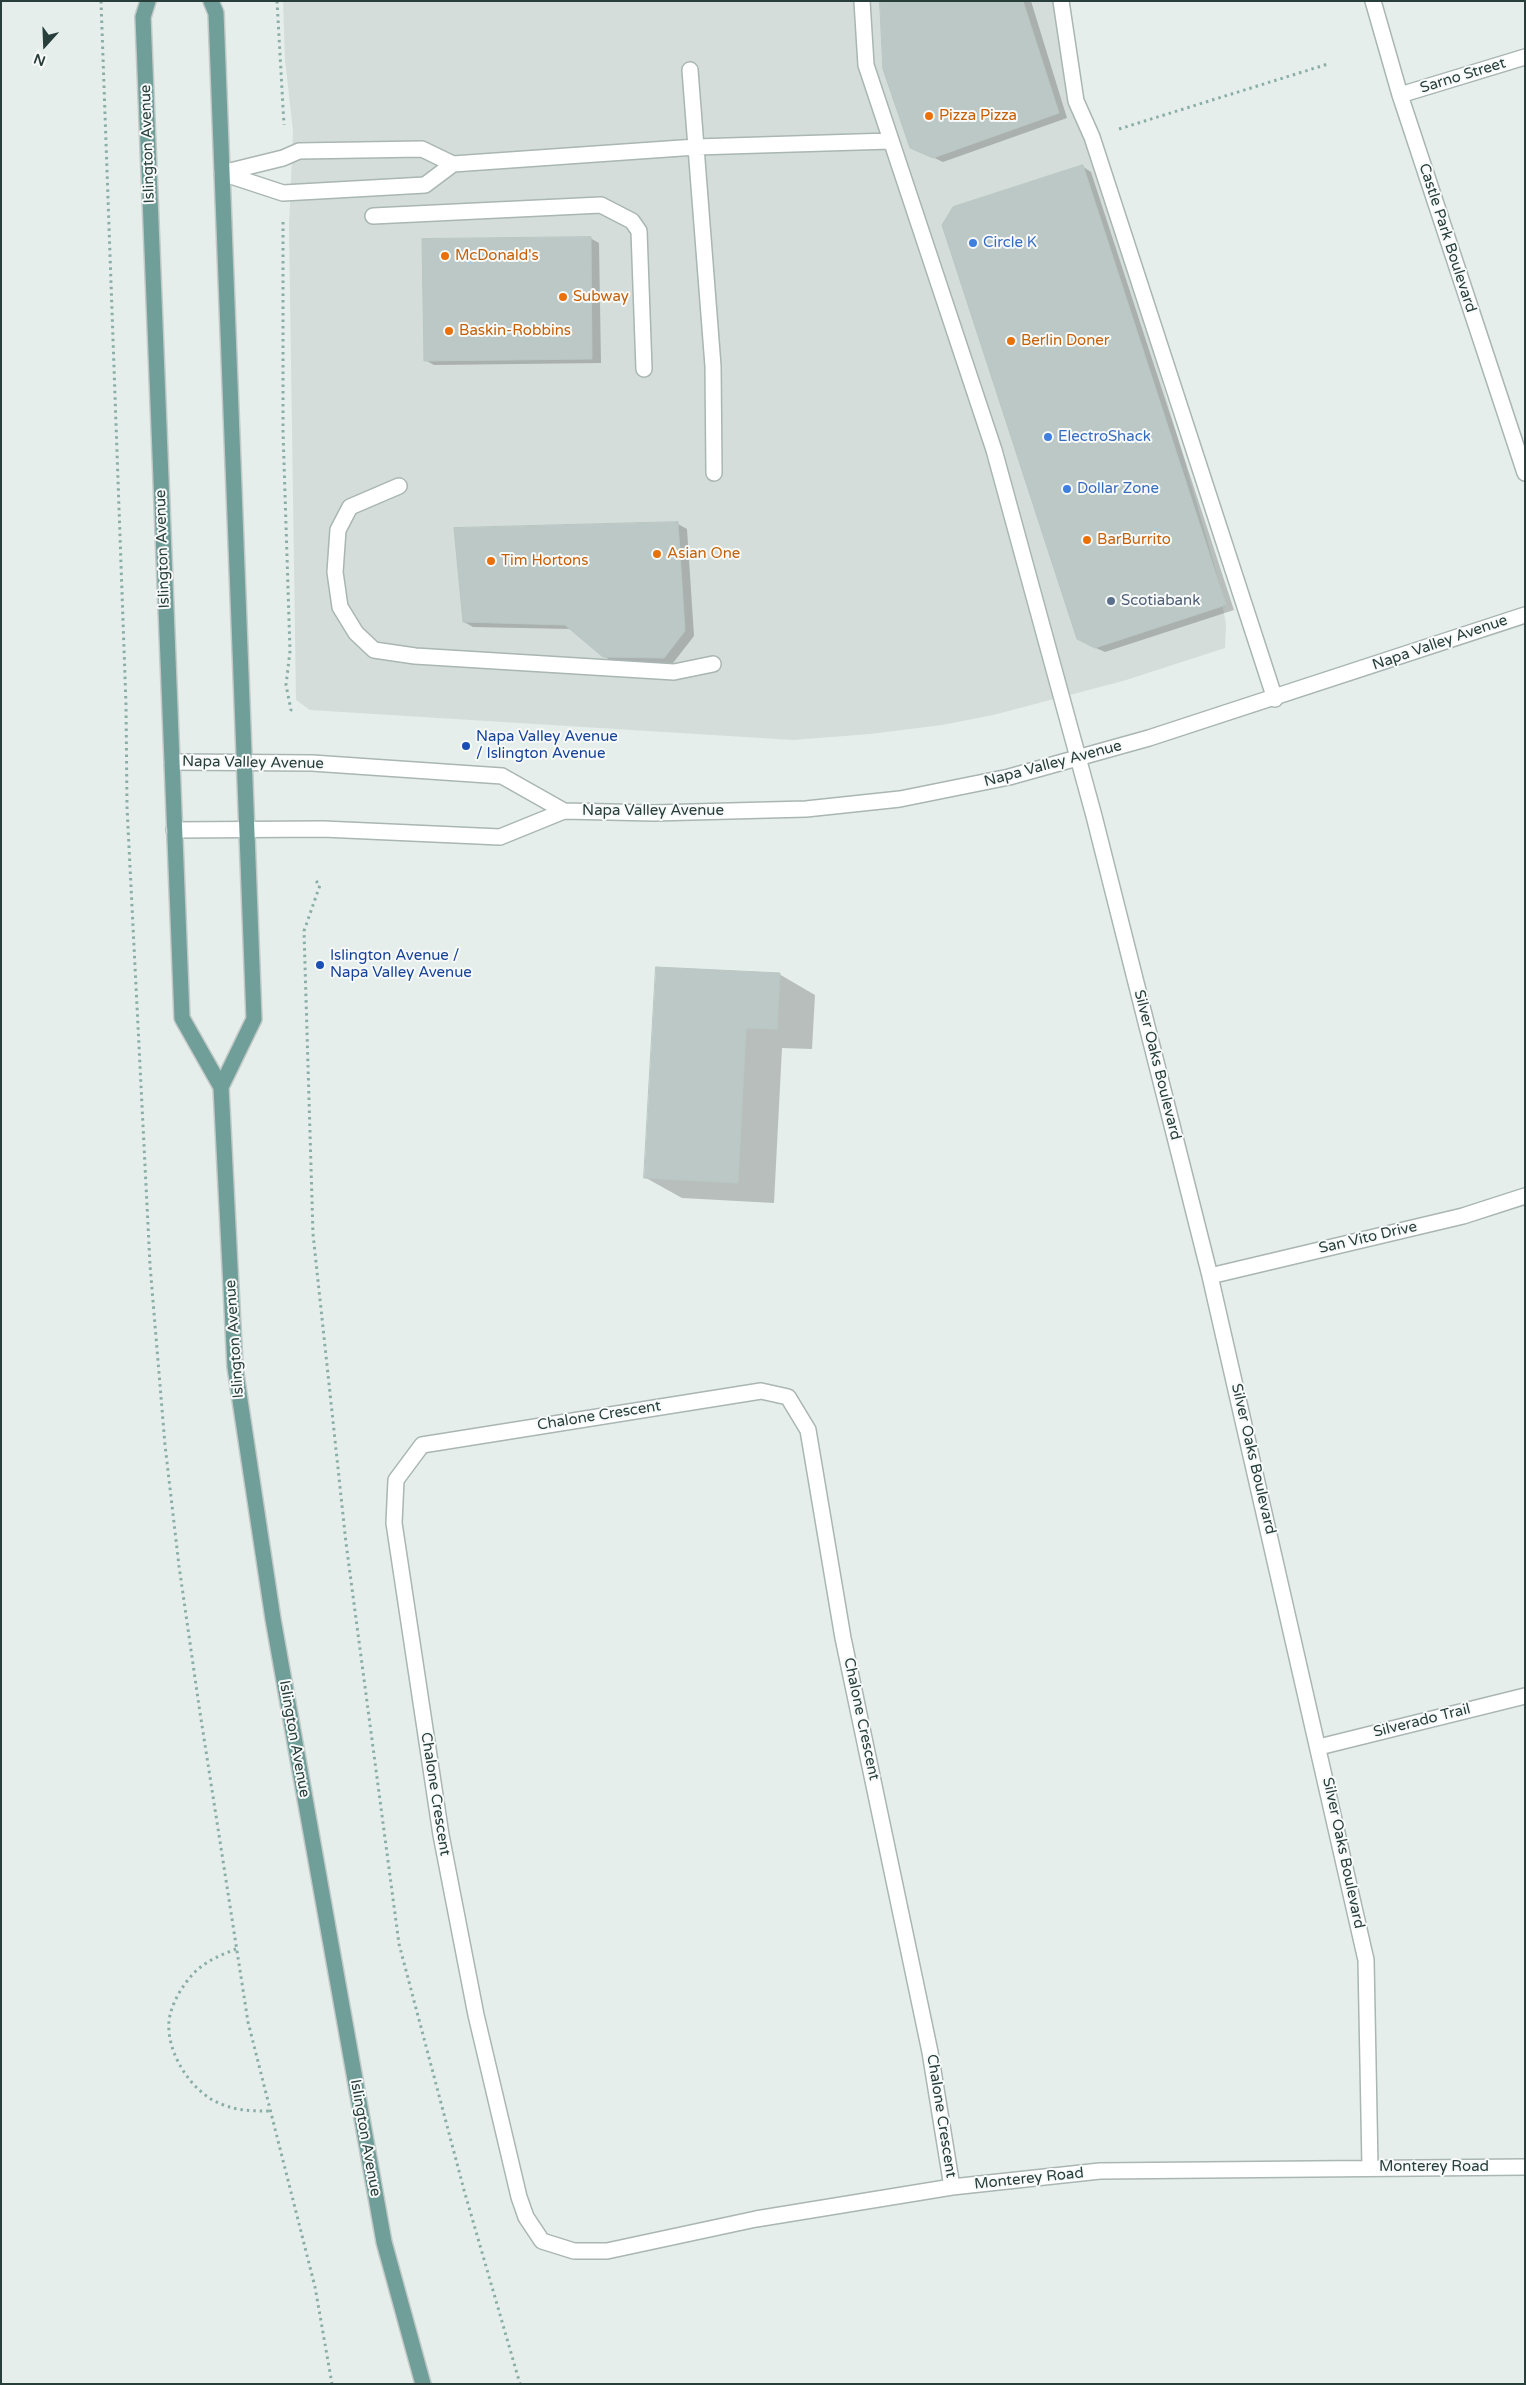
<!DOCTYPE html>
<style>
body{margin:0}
#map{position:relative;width:1526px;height:2385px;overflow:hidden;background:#e6eeeb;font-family:"Varela Round",sans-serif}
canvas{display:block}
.frame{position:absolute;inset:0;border:2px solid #273e3b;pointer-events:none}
.north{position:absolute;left:20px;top:20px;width:50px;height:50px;-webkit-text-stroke:4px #f7faf9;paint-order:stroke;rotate:200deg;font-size:14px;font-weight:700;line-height:20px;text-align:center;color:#273e3b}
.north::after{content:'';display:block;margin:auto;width:18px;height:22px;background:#273e3b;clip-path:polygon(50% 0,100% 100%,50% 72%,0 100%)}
</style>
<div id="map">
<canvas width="1526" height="2385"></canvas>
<div class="frame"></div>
<div class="north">N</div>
</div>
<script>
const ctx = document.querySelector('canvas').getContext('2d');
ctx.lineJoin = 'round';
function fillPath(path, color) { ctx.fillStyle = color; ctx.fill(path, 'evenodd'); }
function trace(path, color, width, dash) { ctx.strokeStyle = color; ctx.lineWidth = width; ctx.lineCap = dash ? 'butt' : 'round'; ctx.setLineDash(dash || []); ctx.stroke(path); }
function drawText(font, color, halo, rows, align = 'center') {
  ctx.font = font + ' "Varela Round",sans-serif'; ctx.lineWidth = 4; ctx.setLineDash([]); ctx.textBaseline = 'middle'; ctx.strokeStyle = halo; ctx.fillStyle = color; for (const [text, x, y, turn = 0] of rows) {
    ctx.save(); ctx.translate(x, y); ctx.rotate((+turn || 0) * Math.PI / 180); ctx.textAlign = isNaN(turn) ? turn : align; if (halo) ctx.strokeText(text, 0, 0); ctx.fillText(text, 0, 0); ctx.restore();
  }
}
fillPath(new Path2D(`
 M 283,1 L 1058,1 L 1092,137 L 1226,606 L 1223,607 L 1226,625 L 1225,648 L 1123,681 L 993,715 L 942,725 L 870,734 L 793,740 L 310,710 L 296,700 L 289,227 L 293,131 L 285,60 Z`), '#d4ddda');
fillPath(new Path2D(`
 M 881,1 L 1031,1 L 1067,118 L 943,162 L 911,147 Z
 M 1082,166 L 1091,172 L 1234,610 L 1105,652 L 1087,644 Z
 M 590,238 L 599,243 L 601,363 L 434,365 L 425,360 Z
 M 678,524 L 687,529 L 694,636 L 673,663 L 613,662 L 604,656 L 572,629 L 473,627 L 464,622 Z
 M 779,974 L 815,995 L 812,1049 L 782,1048 L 774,1203 L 682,1198 L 646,1178 Z`), '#0003');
const building = new Path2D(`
 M 880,1 L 1023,1 L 1059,113 L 933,158 L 910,148 L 883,69 Z
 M 1083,165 L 1226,605 L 1095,648 L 1077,639 L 942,225 L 953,207 Z
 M 591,237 L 592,359 L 424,361 L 422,239 Z
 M 678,522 L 685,631 L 664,658 L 603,657 L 565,625 L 463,622 L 454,528 Z
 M 656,967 L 780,973 L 777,1029 L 746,1028 L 738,1183 L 644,1178 Z`);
fillPath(building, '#bcc8c5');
trace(building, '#b9c7c3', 1);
const minor = new Path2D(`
 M 862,1 L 866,65 L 994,450 L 1094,816 L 1210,1276 L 1366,1960 L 1370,2167
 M 1061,1 L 1076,101 L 1092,137 L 1275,699
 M 1373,1 L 1400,95 L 1525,473
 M 690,70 L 713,366 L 714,473
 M 1400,95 L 1525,57
 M 222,173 L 283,158 L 299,151 L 422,149 L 453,164 L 696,147 L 890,141
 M 222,173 L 283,193 L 425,185 L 453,164
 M 373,216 L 601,205 L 632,221 L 639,231 L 644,369
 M 399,486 L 350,507 L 338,530 L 335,572 L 340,607 L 356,633 L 374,650 L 415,656 L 674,672 L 713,664
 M 172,762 L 312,763 L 502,776 L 564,811
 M 174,830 L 323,829 L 500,837 L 564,811 L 654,813 L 806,809 L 900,799 L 1009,777 L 1149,738 L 1525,615
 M 1210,1276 L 1463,1216 L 1525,1196
 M 1319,1747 L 1525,1696
 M 952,2187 L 930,2052 L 843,1638 L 808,1430 L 788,1397 L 761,1391 L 422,1445 L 396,1480 L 394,1523 L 441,1835 L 476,2015 L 519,2197 L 526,2217 L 542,2241 L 574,2251 L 607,2251 L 756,2219 L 952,2187 L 1100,2171 L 1525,2167`);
const major = new Path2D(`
 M 148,1 L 143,17 L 182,1018 L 221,1087 L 235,1367 L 273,1619 L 384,2242 L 423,2384
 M 211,1 L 216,13 L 254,1019 L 221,1087`);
trace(minor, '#a9b6b3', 18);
trace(major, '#c3c9c8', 18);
trace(new Path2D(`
 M 101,1 L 126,705 L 127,807 L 150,1265 L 165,1445 L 179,1566 L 199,1706 L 248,2022 L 315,2287 L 332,2384
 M 277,1 L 284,125
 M 1119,129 L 1328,64
 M 283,222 L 283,431 L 290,651 L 286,685 L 291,710 L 289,714
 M 316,881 L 320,885 L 304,931 L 313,1234 L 346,1543 L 399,1944 L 464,2190 L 520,2384
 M 236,1949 C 221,1955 205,1961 193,1974 C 182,1986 171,2004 169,2021 C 166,2053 192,2093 221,2104 C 238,2111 252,2111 270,2111`), '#8aaea7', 3, [2.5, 4]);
trace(minor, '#fff', 15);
trace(major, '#6f9f98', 15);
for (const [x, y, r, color] of [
 [929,116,5,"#e8710a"],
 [973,243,5,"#3f7fe0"],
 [445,256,5,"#e8710a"],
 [563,297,5,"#e8710a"],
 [449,331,5,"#e8710a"],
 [1011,341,5,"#e8710a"],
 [1048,437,5,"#3f7fe0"],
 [1067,489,5,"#3f7fe0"],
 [1087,540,5,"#e8710a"],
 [657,554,5,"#e8710a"],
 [491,561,5,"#e8710a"],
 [1111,601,5,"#5c6f8a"],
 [466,746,5,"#1a4fb4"],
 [320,965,5,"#1a4fb4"]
]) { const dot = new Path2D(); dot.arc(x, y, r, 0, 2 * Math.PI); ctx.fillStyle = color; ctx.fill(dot); trace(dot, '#f7faf9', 2); }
drawText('15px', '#273e3b', '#f7faf9', [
 ["Sarno Street",1463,76,-17],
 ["Islington Avenue",148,144,-92],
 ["Castle Park Boulevard",1447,238,72],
 ["Islington Avenue",163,549,-92],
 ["Napa Valley Avenue",1440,643,-19],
 ["Napa Valley Avenue",253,763,1],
 ["Napa Valley Avenue",1053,764,-15],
 ["Napa Valley Avenue",653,811],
 ["Silver Oaks Boulevard",1157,1065,76],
 ["San Vito Drive",1368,1238,-13],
 ["Islington Avenue",235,1339,-94],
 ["Chalone Crescent",599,1416,-9],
 ["Silver Oaks Boulevard",1253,1459,77],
 ["Chalone Crescent",861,1719,78],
 ["Silverado Trail",1422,1721,-14],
 ["Islington Avenue",294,1739,80],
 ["Chalone Crescent",435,1794,81],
 ["Silver Oaks Boulevard",1343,1853,78],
 ["Chalone Crescent",941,2116,81],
 ["Islington Avenue",365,2138,80],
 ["Monterey Road",1434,2167],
 ["Monterey Road",1029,2179,-6]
]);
drawText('15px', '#c56008', '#f7faf9', [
 ["Pizza Pizza",939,116],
 ["McDonald's",455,256],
 ["Subway",573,297],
 ["Baskin-Robbins",459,331],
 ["Berlin Doner",1021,341],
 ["BarBurrito",1097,540],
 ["Asian One",667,554],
 ["Tim Hortons",501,561]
], 'left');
drawText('15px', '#366cbe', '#f7faf9', [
 ["Circle K",983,243],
 ["ElectroShack",1058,437],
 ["Dollar Zone",1077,489]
], 'left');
drawText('15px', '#4e5e75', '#f7faf9', [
 ["Scotiabank",1121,601]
], 'left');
drawText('15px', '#164399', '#f7faf9', [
 ["Napa Valley Avenue",476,737],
 ["/ Islington Avenue",476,754],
 ["Islington Avenue /",330,956],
 ["Napa Valley Avenue",330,973]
], 'left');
</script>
